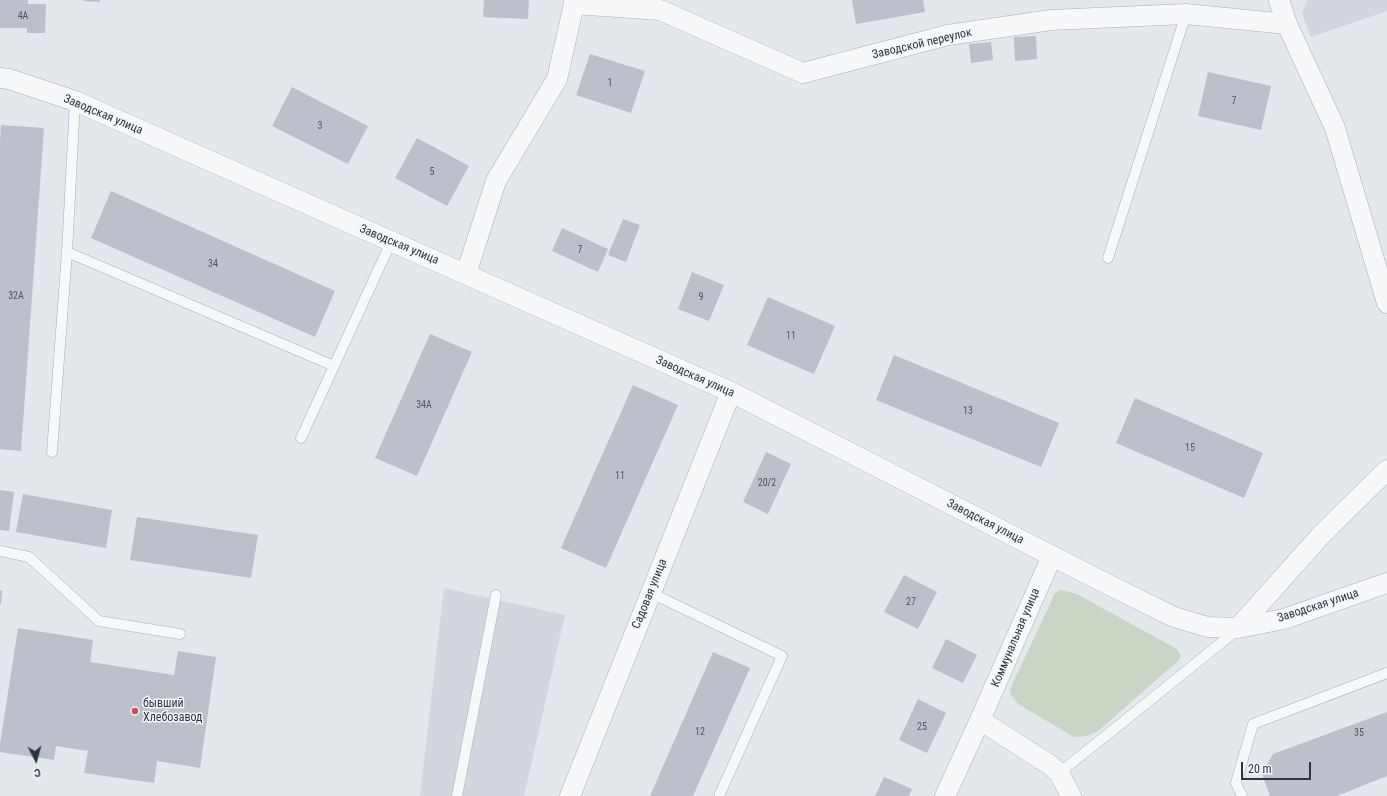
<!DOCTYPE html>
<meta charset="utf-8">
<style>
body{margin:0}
#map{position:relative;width:1387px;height:796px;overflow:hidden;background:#e4e7ec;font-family:"Roboto Condensed",sans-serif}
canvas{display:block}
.north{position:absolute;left:16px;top:740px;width:40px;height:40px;-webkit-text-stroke:3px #f4f6f9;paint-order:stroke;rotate:174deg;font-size:11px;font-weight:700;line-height:16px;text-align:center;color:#2b3445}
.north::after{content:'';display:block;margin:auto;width:14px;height:18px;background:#2b3445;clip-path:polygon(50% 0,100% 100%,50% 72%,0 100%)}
.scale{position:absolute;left:1241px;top:762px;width:70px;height:18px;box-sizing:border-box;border:2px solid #2b3445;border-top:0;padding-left:5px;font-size:12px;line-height:14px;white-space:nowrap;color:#2b3445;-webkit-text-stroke:3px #f4f6f9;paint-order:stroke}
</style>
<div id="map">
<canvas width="1387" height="796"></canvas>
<div class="north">С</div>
<div class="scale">20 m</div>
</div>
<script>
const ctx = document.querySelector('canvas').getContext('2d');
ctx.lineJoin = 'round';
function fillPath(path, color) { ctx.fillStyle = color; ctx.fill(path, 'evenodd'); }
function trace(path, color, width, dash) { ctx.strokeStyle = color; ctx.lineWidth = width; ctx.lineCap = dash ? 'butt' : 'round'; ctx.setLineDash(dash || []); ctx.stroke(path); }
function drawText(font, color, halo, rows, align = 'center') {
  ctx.font = font + ' "Roboto Condensed",sans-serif'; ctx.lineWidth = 3; ctx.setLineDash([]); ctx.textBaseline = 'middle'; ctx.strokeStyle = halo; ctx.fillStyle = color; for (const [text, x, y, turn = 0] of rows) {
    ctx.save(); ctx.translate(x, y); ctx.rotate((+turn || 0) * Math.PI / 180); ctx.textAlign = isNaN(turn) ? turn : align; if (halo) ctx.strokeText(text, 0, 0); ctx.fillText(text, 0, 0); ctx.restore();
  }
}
fillPath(new Path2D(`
 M 1307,0 L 1387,0 L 1387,11 L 1311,37 L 1302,13 Z
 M 444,588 L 565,615 L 524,796 L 420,796 Z`), '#d2d6de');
fillPath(new Path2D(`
 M 1061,590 L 1077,594 L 1177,649 L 1181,656 L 1179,660 L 1098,731 L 1087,736 L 1074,737 L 1018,704 L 1011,695 L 1010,689 L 1055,593 Z`), '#c9d6c5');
fillPath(new Path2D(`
 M 0,0 L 28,0 L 28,4 L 46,4 L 45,33 L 27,33 L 27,28 L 0,28 Z
 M 83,0 L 100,0 L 100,2 L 83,1 Z
 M 484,0 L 529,0 L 528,19 L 483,17 Z
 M 852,0 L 923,0 L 925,12 L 856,24 Z
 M 1036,36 L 1037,59 L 1015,61 L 1014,37 Z
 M 991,42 L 993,60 L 971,63 L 969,44 Z
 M 590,54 L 645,71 L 631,113 L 576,95 Z
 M 1208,72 L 1271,86 L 1261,130 L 1198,116 Z
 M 292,87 L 368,126 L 348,164 L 272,126 Z
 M 1,125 L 44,128 L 21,451 L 0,449 L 0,142 Z
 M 417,138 L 469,166 L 447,206 L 395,178 Z
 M 111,191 L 335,291 L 315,337 L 91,238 Z
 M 623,219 L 640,225 L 626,262 L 608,255 Z
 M 562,228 L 608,249 L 598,272 L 552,251 Z
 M 692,272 L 724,285 L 709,321 L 678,309 Z
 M 768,297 L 835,326 L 814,374 L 747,345 Z
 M 430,334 L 472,352 L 417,476 L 375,458 Z
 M 894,355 L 1059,423 L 1041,467 L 876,400 Z
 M 633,385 L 678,405 L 606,568 L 561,548 Z
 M 1135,398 L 1263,453 L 1244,498 L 1116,443 Z
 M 766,452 L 791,464 L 768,514 L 743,502 Z
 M 0,490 L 14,492 L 9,531 L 0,530 Z
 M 23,494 L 112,510 L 106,548 L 16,532 Z
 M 137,517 L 258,535 L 251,578 L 130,560 Z
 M 904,575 L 937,592 L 918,629 L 884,612 Z
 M 0,590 L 2,591 L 1,604 L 0,604 Z
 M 18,628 L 93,640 L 90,662 L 174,675 L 178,651 L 216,657 L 200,768 L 157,761 L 154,783 L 84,773 L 88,751 L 56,746 L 54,760 L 0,752 L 0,744 Z
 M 946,639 L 977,655 L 963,683 L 932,668 Z
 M 713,652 L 750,668 L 693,796 L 650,796 Z
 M 918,699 L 946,713 L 927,753 L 899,740 Z
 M 1387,712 L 1387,776 L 1337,796 L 1270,796 L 1262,774 L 1273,754 Z
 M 884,777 L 912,789 L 909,796 L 875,796 Z`), '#bbc0ca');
const lane = new Path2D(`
 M 67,252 L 334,366
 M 1108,258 L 1186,14
 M 301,438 L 391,242
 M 52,452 L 67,252 L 75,101
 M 0,551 L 29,557 L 99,621 L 180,634
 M 651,593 L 782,656 L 719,796
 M 1059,773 L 1123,722 L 1237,630
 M 457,796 L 496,595
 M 1242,796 L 1236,783 L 1253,724 L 1387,673`);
const street = new Path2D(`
 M 1279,0 L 1287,24 L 1335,128 L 1387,303
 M 574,4 L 660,10 L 803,73 L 948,35 L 1051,20 L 1186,14 L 1287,24
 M 0,78 L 9,79 L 75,101 L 731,392 L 1109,585 L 1174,617 L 1208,627 L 1238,628 L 1284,619 L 1387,583
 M 466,274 L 496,181 L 557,79 L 574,4 L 574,0
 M 1238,628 L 1322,534 L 1387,470
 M 980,720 L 1050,765 L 1059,773 L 1071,796
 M 570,796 L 731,392
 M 945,796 L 980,720 L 1052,556`);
trace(lane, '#a9aeb7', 11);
trace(street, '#a9aeb7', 21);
trace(lane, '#f7f8fa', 10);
trace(street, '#f7f8fa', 20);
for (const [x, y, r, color] of [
 [135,711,4,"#d1495b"]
]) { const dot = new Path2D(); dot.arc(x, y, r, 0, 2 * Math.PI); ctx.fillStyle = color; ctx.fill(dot); trace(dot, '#f4f6f9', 1.5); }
drawText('10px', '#4f5766', null, [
 ["4А",23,16],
 ["1",610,83],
 ["7",1234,101],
 ["3",320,126],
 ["5",432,172],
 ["7",580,250],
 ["34",213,264],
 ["32А",16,296],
 ["9",701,297],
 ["11",791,336],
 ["34А",424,405],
 ["13",968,411],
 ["15",1190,448],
 ["11",620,476],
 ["20/2",767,483],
 ["27",911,602],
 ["25",922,727],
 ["12",700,732],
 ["35",1359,733]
]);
drawText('12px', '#2b3445', '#f4f6f9', [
 ["Заводской переулок",922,44,-13],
 ["Заводская улица",103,115,23],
 ["Заводская улица",399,245,23],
 ["Заводская улица",695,377,24],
 ["Заводская улица",985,522,27],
 ["Садовая улица",650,594,-68],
 ["Заводская улица",1318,606,-18],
 ["Коммунальная улица",1016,638,-67]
]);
drawText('12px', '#2b3445', '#f4f6f9', [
 ["бывший",143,704],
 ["Хлебозавод",143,718]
], 'left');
</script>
